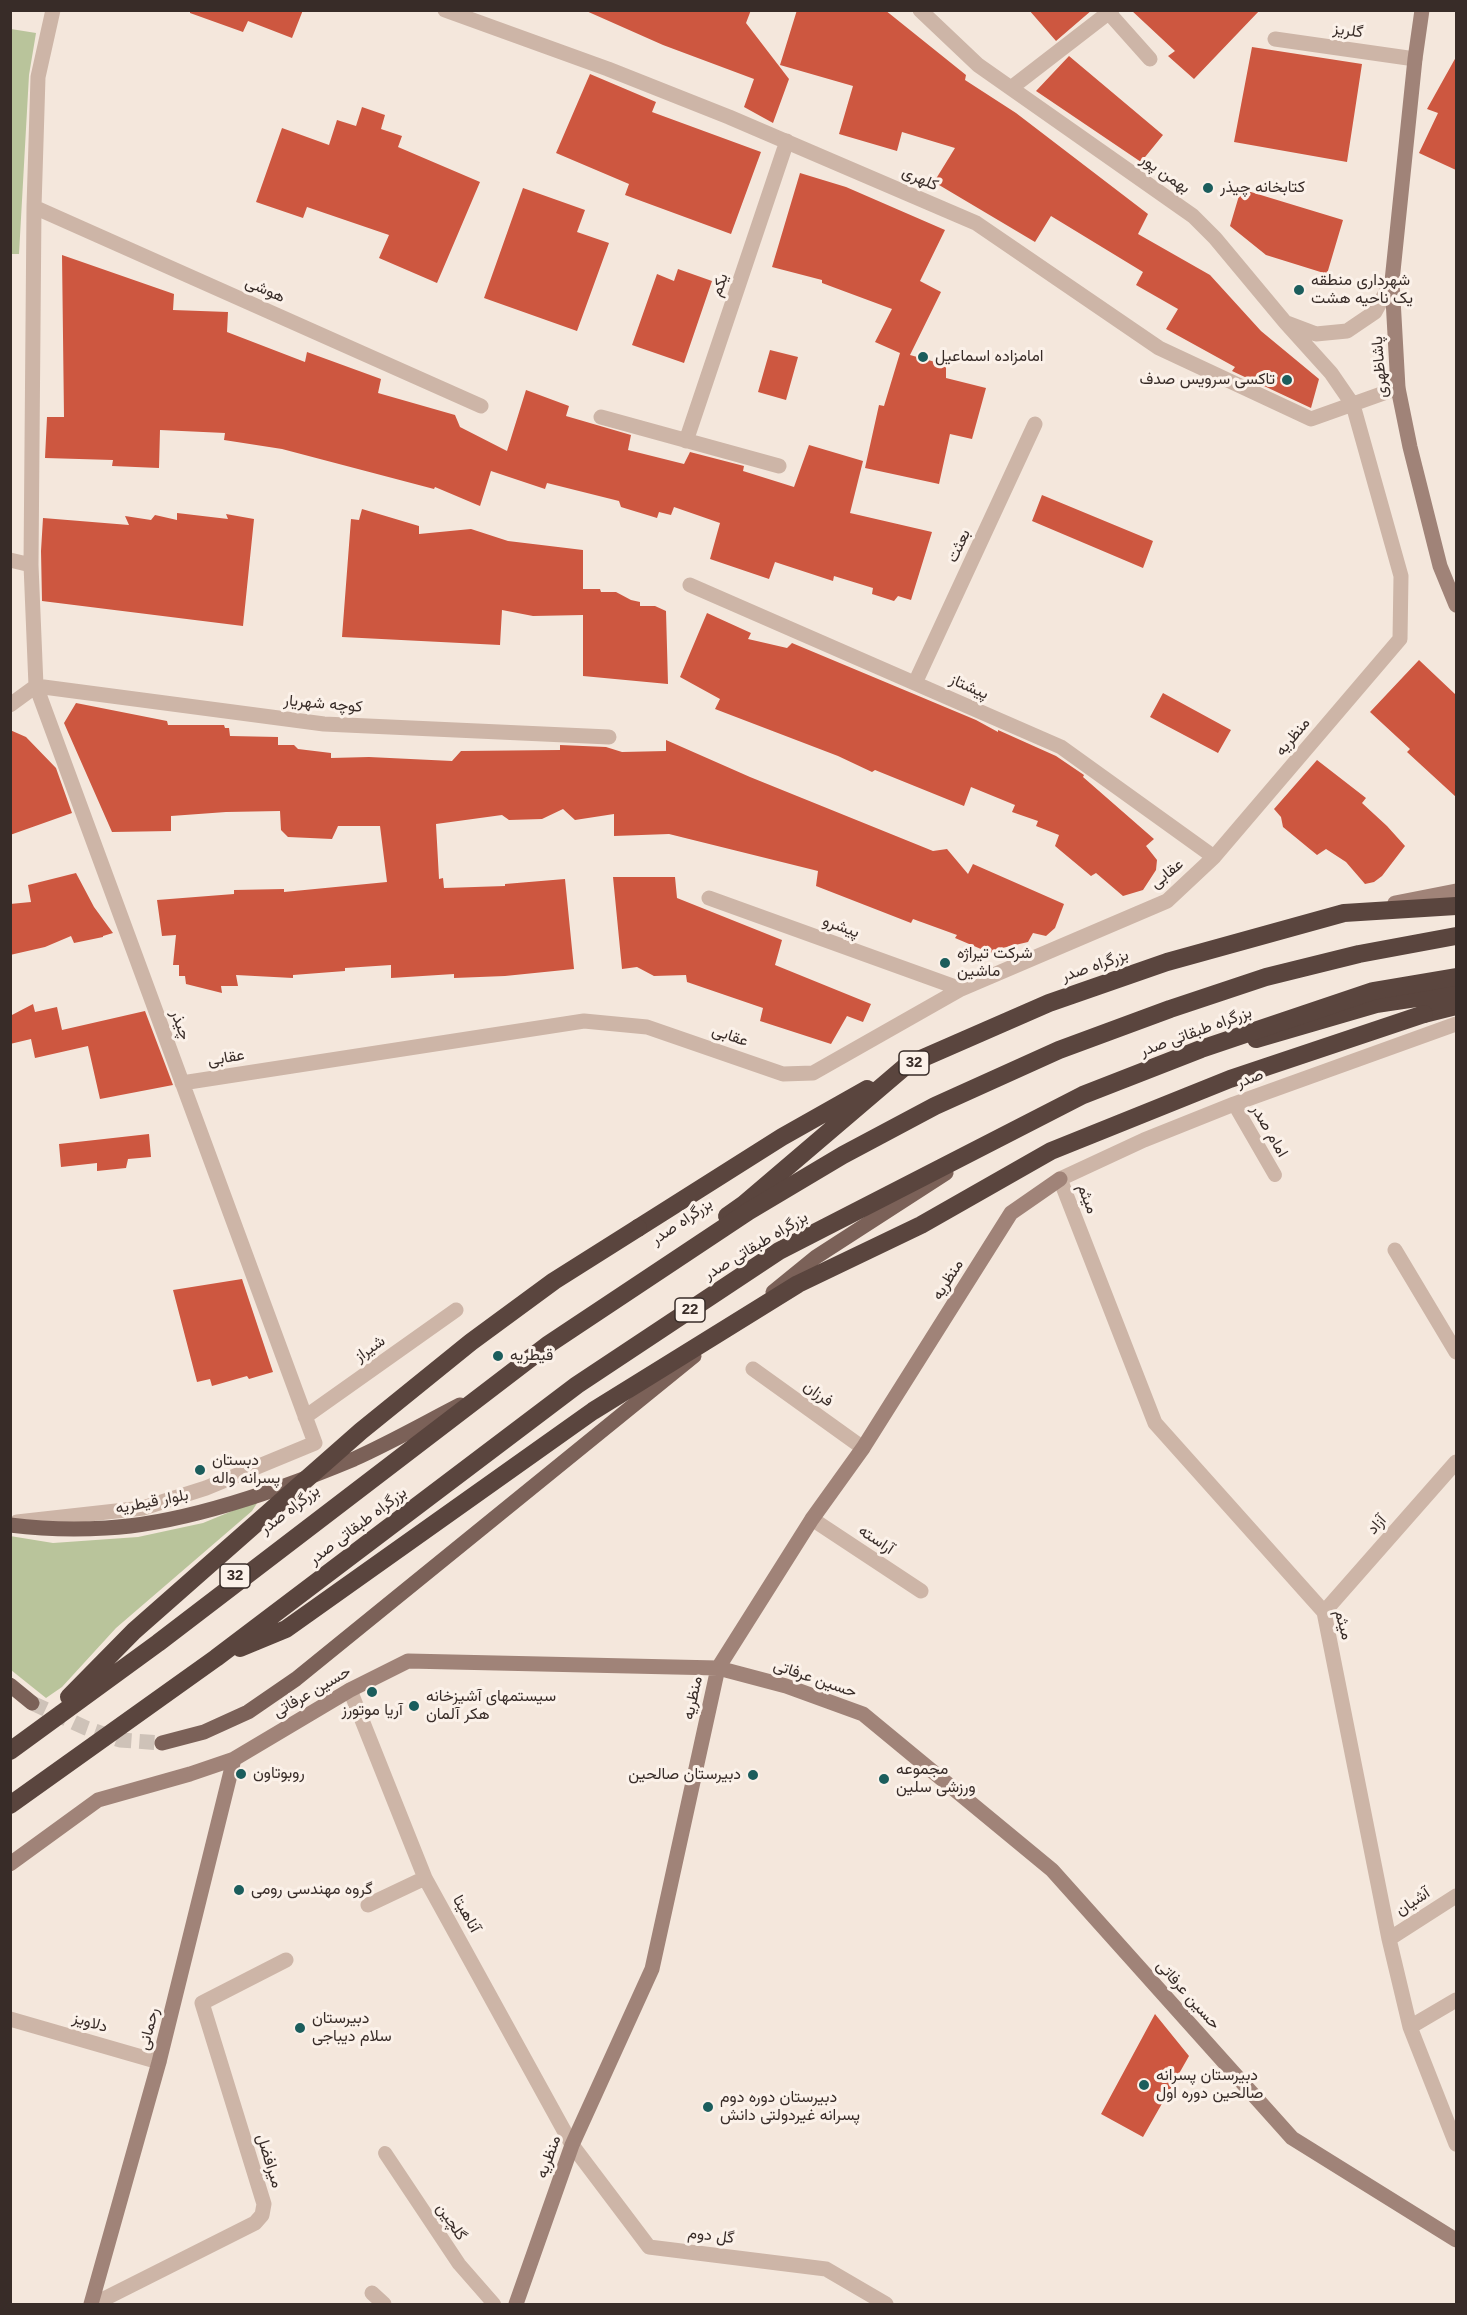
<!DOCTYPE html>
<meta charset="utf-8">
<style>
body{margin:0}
#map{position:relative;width:1467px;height:2315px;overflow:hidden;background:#f4e7dc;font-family:Arial,sans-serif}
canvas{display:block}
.frame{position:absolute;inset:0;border:12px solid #382c28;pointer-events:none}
</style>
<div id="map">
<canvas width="1467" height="2315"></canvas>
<div class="frame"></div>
</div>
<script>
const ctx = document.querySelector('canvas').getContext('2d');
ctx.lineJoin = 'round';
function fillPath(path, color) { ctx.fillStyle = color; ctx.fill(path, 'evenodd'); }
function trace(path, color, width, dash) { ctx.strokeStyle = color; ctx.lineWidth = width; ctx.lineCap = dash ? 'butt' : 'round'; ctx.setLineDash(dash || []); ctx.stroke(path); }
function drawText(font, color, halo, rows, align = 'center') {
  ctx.font = font + ' Arial,Vazirmatn,sans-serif'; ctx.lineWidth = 6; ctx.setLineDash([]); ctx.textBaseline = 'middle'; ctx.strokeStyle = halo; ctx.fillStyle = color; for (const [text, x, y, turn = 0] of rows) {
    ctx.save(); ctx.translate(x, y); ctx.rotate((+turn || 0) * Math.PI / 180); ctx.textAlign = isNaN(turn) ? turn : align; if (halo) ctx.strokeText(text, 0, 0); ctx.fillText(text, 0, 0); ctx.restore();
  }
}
fillPath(new Path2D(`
 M 11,29 L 36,33 L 29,75 L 19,254 L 10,254 Z
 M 263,1494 L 252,1511 L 116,1628 L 62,1687 L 46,1698 L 11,1670 L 10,1536 L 53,1543 L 138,1537 L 203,1523 L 237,1509 Z`), '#b9c49b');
fillPath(new Path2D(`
 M 190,10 L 303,10 L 292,38 L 248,21 L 243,32 L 190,13 Z
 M 584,10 L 751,10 L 746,23 L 789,79 L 773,123 L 744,107 L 754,79 L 663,45 Z
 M 797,10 L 885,10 L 966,75 L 965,80 L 1016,113 L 1148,214 L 1138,234 L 1210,275 L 1261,331 L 1319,379 L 1311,408 L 1232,371 L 1235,367 L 1166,329 L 1178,309 L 1136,285 L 1143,272 L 1051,216 L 1035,242 L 934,182 L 955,148 L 902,132 L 897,151 L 839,134 L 853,86 L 780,65 Z
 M 1029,10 L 1092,10 L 1056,41 Z
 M 1131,10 L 1260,10 L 1194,79 L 1168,56 L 1175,51 Z
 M 1252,47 L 1362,64 L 1347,162 L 1234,142 Z
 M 1069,56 L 1163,135 L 1141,162 L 1036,91 Z
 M 1456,57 L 1456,170 L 1419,153 L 1438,113 L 1427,109 Z
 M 590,74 L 656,102 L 652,112 L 761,152 L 731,234 L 625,195 L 629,184 L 556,153 Z
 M 362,107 L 385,115 L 381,129 L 402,136 L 398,147 L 480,182 L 437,283 L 379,258 L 389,235 L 307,207 L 303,218 L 256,202 L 282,128 L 329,145 L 337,120 L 356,126 Z
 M 800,173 L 846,187 L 945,230 L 920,281 L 941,292 L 910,355 L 946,365 L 946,378 L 986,388 L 972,439 L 950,434 L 939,484 L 865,468 L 879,405 L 884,406 L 900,353 L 875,342 L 892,309 L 822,283 L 822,280 L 772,267 Z
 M 523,188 L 585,210 L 577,232 L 609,243 L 577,331 L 484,298 Z
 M 1241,189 L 1343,220 L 1327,274 L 1266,255 L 1230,226 Z
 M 62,255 L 174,294 L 173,310 L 228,312 L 227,332 L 305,362 L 307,352 L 381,379 L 378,393 L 455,415 L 460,427 L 507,451 L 526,390 L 569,406 L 566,416 L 631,435 L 628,450 L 684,464 L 690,452 L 744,466 L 743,471 L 794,487 L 809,445 L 863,461 L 850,513 L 932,532 L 911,600 L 898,596 L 894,601 L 872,594 L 873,588 L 834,576 L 833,581 L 775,562 L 769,579 L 710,559 L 720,523 L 674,507 L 671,515 L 659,512 L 657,518 L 621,507 L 619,501 L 547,483 L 545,489 L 491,471 L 480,506 L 435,487 L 434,489 L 282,449 L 224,440 L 225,433 L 160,430 L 159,468 L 112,466 L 113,460 L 45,458 L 47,417 L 64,417 Z
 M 678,269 L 712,281 L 684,363 L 632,345 L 657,274 L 674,281 Z
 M 770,350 L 798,357 L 786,400 L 758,392 Z
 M 1042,495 L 1153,541 L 1143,568 L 1032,521 Z
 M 362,509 L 419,526 L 419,534 L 471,529 L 508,541 L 583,550 L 583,589 L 600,589 L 601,592 L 616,592 L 631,600 L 640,602 L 640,606 L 655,606 L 666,611 L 668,684 L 583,676 L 583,615 L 533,616 L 502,610 L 500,645 L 342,637 L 351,519 L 359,520 Z
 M 177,513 L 228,519 L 226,514 L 254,519 L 243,626 L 42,601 L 41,551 L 43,518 L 129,525 L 125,516 L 151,520 L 155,515 L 177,520 Z
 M 707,613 L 751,633 L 748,639 L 787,648 L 792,643 L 976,720 L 998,732 L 998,730 L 1056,756 L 1084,775 L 1083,777 L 1154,839 L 1146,846 L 1157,860 L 1156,870 L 1143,890 L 1123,896 L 1096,873 L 1091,876 L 1055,846 L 1059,835 L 1036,826 L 1038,821 L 1012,812 L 1015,805 L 971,787 L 964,806 L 875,770 L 872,772 L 838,756 L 715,709 L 720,699 L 680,677 Z
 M 1419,660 L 1456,695 L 1456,797 L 1407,752 L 1410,749 L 1370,712 Z
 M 1163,693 L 1231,730 L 1218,753 L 1150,717 Z
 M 76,703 L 167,721 L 168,725 L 224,725 L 225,728 L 229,728 L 230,736 L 278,737 L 278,745 L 294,745 L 298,749 L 331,753 L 331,758 L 369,757 L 452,761 L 461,751 L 560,750 L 560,745 L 606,747 L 622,752 L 666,751 L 666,740 L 750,777 L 933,851 L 947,849 L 968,874 L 973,864 L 1064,904 L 1055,928 L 1046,936 L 1033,933 L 1028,942 L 998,949 L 995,955 L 955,938 L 957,935 L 913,919 L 911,923 L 816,886 L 818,871 L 669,834 L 614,836 L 614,814 L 575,820 L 563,809 L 542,819 L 509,820 L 502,815 L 436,824 L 439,879 L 443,878 L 444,888 L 505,886 L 505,884 L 565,879 L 574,969 L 505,976 L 454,978 L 454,974 L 391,978 L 391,965 L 345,968 L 345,971 L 293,975 L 293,978 L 236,975 L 238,986 L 221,986 L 222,993 L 186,984 L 185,976 L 179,976 L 179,965 L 173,965 L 176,935 L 162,936 L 157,900 L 234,894 L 234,890 L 284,889 L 284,892 L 387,882 L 380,826 L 338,826 L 332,839 L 288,837 L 281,830 L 280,811 L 226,812 L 171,816 L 171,831 L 112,832 L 64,723 Z
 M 10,730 L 26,737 L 56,768 L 72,813 L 10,835 Z
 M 1317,760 L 1366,798 L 1362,803 L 1387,826 L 1405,846 L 1382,876 L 1374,882 L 1365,884 L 1346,862 L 1326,849 L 1317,855 L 1283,827 L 1281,817 L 1274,809 Z
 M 76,873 L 94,907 L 113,933 L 103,936 L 103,937 L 74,943 L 71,936 L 45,947 L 10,955 L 10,904 L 31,902 L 28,885 Z
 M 613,877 L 675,877 L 677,898 L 782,940 L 775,965 L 871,1004 L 863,1022 L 847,1016 L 831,1044 L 760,1021 L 763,1008 L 687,982 L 686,975 L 654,976 L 637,967 L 622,969 Z
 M 33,1004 L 35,1012 L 57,1007 L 62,1030 L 145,1011 L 173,1085 L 100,1099 L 88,1046 L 35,1058 L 31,1039 L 10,1044 L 10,1016 Z
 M 149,1134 L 151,1157 L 128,1159 L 126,1168 L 97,1171 L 97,1163 L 61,1167 L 59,1144 Z
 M 242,1279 L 273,1372 L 249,1379 L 247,1376 L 212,1386 L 210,1379 L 197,1382 L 173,1290 Z
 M 1155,2014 L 1189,2056 L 1143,2137 L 1101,2114 Z`), '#cd5740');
trace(new Path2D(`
 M 32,1703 L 86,1728 L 120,1740 L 162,1743`), '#cec2b8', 15, [15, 8]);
trace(new Path2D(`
 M 1234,1104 L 1275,1175
 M 385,2153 L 459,2264 L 494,2304`), '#cdb5a7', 14);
trace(new Path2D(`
 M 445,10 L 608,69 L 729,117 L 976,223 L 1159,348 L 1311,419 L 1398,388
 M 1109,13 L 1150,59
 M 1275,39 L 1415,59
 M 1011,88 L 1112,10
 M 34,207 L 481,406
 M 1287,323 L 1316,334 L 1347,331 L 1375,312 L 1392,281
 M 601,417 L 779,466
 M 686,441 L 787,141
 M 10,560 L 31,565
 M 690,585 L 1061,747 L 1214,857
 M 915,683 L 1035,424
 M 36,686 L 324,724 L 609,737
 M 10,705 L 36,686
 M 709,898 L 961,989
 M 1456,1024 L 1234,1104 L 1144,1140 L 1060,1179 L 1155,1423 L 1324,1612 L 1389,1939 L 1410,2027 L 1456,2144
 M 182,1083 L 584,1021 L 647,1027 L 783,1074 L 813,1073 L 961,989 L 1167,901 L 1214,857 L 1400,639 L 1401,576 L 1353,405 L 1331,373 L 1285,322 L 1215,238 L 1193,216 L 978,65 L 920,10
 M 1395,1250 L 1456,1352
 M 753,1369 L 863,1448
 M 305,1417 L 456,1310
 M 812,1519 L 921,1591
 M 17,1522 L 143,1508 L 206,1488 L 315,1443 L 36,686 L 31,565 L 34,207 L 38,77 L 53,10
 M 1324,1612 L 1456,1462
 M 350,1690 L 425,1878 L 572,2145 L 649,2247 L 826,2269 L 886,2304
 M 368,1905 L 425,1878
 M 1389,1939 L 1456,1896
 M 10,2019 L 159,2062
 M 1410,2027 L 1456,2000
 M 372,2293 L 384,2304
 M 94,2304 L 255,2223 L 262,2215 L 264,2204 L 202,2003 L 286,1960`), '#cdb5a7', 15);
trace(new Path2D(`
 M 1422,10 L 1415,59 L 1392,281 L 1398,388 L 1410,447 L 1440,566 L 1456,605
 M 1395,903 L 1456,891
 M 10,1864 L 98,1800 L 190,1774 L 234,1759 L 350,1690 L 408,1661 L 718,1668 L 786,1686 L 863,1714 L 1052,1870 L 1292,2138 L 1456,2240
 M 91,2304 L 159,2062 L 234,1759
 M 516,2304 L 572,2145 L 652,1969 L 718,1668 L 812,1519 L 863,1448 L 1011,1213 L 1060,1179`), '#a08378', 15);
trace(new Path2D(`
 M 773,1292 L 816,1257 L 946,1173
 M 10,1525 C 42,1529 74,1530 106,1528 C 183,1524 282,1489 354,1459 C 390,1443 425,1423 460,1405
 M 10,1685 L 32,1703
 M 162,1743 L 204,1732 L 248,1712 L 296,1679 L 694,1356`), '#7b6158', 15);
trace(new Path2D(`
 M 1424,1014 L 1456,1006
 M 1256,1039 L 1376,1004 L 1456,992
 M 727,1216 L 744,1204 L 907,1065 L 1049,1003 L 1167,962 L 1344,913 L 1456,906
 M 638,1228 L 782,1137 L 867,1089`), '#5a453e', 18);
trace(new Path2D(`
 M 240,1648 L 286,1629 L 593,1411 L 798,1284 L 921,1225 L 1051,1151 L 1230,1079 L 1424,1014
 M 69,1697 L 134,1631 L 361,1431 L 471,1342 L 554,1281 L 638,1228
 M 10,1751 L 158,1643 L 549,1344 L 749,1211 L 843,1155 L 935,1106 L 1059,1050 L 1170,1009 L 1266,977 L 1359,954 L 1456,936
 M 10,1805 L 216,1658 L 577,1385 L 779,1251 L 1083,1095 L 1201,1049 L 1373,991 L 1456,977`), '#5a453e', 18);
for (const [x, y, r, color] of [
 [1208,188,6,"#1b5d5c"],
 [1299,290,6,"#1b5d5c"],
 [923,357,6,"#1b5d5c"],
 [1287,380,6,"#1b5d5c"],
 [945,963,6,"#1b5d5c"],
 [498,1356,6,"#1b5d5c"],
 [200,1470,6,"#1b5d5c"],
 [372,1692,6,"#1b5d5c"],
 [414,1706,6,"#1b5d5c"],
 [241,1774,6,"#1b5d5c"],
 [753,1775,6,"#1b5d5c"],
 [884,1779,6,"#1b5d5c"],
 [239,1890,6,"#1b5d5c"],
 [300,2028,6,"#1b5d5c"],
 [1144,2085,6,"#1b5d5c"],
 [708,2107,6,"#1b5d5c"]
]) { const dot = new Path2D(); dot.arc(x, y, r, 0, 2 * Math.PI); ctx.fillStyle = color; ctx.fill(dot); trace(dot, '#fbf1e9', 2); }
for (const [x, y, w] of [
 [914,1063,30],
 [690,1310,30],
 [235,1576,30]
]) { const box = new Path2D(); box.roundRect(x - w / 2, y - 12, w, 24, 4.5); ctx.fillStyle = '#fbf1e9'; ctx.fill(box); trace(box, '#382c28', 1.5); }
drawText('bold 15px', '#382c28', null, [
 ["32",914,1063],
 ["22",690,1310],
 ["32",235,1576]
]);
drawText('16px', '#382c28', '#fbf1e9', [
 ["گلریز",1348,31,8],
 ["بهمن پور",1165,174,35],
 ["کلهری",920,179,24],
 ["یکم",720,285,-71],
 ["هوشی",265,290,24],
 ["پاشاظهری",1380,367,-95],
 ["بعثت",959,546,-65],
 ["پیشتاز",969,687,24],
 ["کوچه شهریار",323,704,5],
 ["منظریه",1293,737,-50],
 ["عقابی",1167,874,-39],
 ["پیشرو",841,927,20],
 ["بزرگراه صدر",1095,966,-19],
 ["چیذر",180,1025,70],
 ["بزرگراه طبقاتی صدر",1196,1032,-20],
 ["عقابی",730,1036,19],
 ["عقابی",226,1058,-9],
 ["صدر",1250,1079,-20],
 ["امام صدر",1269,1131,60],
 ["میثم",1087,1199,69],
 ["بزرگراه صدر",682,1222,-34],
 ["بزرگراه طبقاتی صدر",756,1246,-31],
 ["منظریه",948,1280,-58],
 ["شیراز",370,1349,-35],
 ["فرزان",818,1394,36],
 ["بلوار قیطریه",152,1502,-11],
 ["بزرگراه صدر",290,1510,-37],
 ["آزاد",1377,1525,-48],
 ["بزرگراه طبقاتی صدر",358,1526,-37],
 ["آراسته",876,1540,34],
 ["میثم",1343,1625,75],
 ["حسین عرفاتی",815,1679,19],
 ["حسین عرفاتی",312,1692,-30],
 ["منظریه",693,1698,-78],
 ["آشیان",1413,1902,-33],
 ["آناهیتا",466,1914,61],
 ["حسین عرفاتی",1188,1995,48],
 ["دلاویز",90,2023,16],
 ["رحمانی",149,2029,-76],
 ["منظریه",549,2157,-70],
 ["میرافضل",269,2161,73],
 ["گلچین",451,2222,56],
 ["گل دوم",711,2236,7]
]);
drawText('16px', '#382c28', '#fbf1e9', [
 ["کتابخانه چیذر",1220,188],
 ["شهرداری منطقه",1311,281],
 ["یک ناحیه هشت",1311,299],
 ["امامزاده اسماعیل",935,357],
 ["تاکسی سرویس صدف",1275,380,"right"],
 ["شرکت تیراژه",957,954],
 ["ماشین",957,972],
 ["قیطریه",510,1356],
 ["دبستان",212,1461],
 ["پسرانه واله",212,1479],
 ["سیستمهای آشپزخانه",426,1697],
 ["هکر آلمان",426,1715],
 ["آریا موتورز",372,1711,"center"],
 ["مجموعه",896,1770],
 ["ورزشی سلین",896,1788],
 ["روبوتاون",253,1774],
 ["دبیرستان صالحین",741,1775,"right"],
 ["گروه مهندسی رومی",251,1890],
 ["دبیرستان",312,2019],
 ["سلام دیباجی",312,2037],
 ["دبیرستان پسرانه",1156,2076],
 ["صالحین دوره اول",1156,2094],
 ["دبیرستان دوره دوم",720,2098],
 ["پسرانه غیردولتی دانش",720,2116]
], 'left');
</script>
